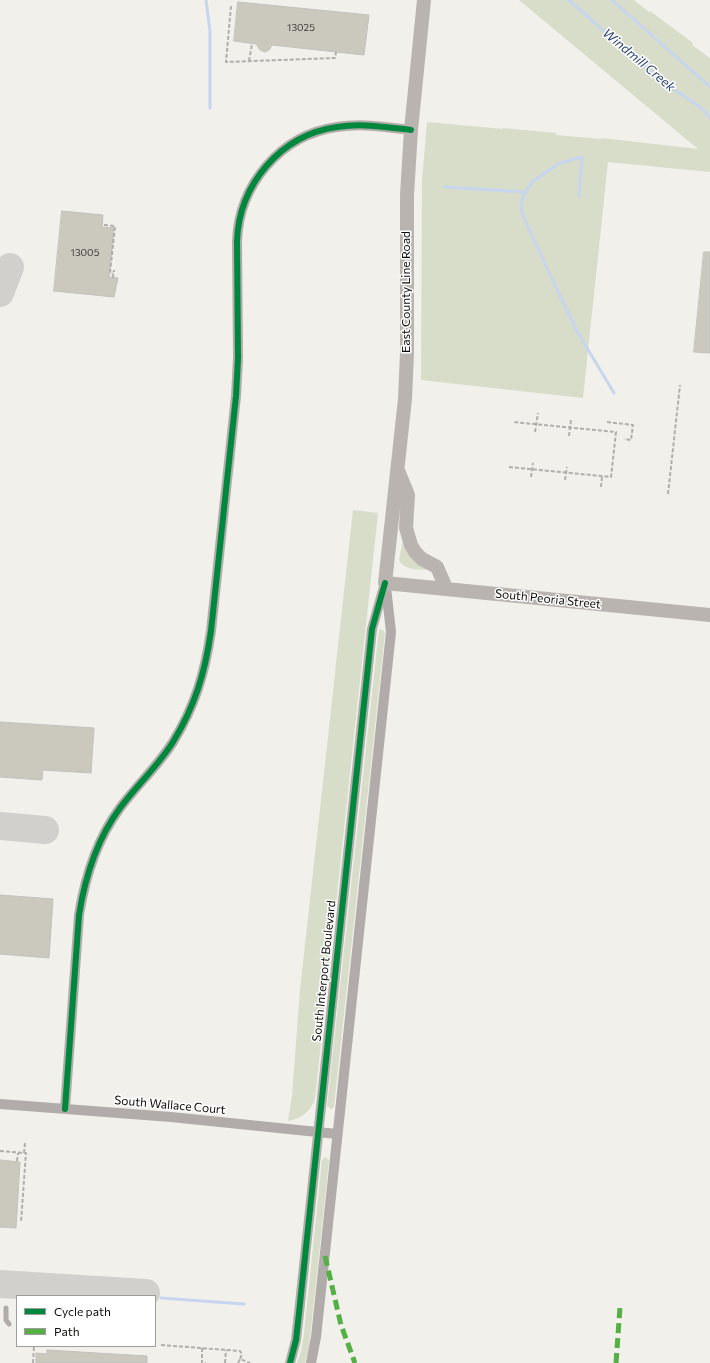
<!DOCTYPE html>
<style>
body{margin:0}
#map{position:relative;width:710px;height:1363px;overflow:hidden;background:#f1f0eb;font-family:Commissioner,sans-serif}
canvas{display:block}
.legend{position:absolute;left:16px;top:1295px;width:140px;height:52px;box-sizing:border-box;background:#fff;border:1px solid #9e9d9d;margin:0;padding:5px 7px;list-style:none;font-size:12px;color:#0c0b09}
.legend li{display:flex;align-items:center;gap:8px;height:20px}
.legend b{width:20px;border:1px solid #9e9d9d}
</style>
<div id="map">
<canvas width="710" height="1363"></canvas>
<ul class="legend">
<li><b style="height:5px;background:#00873e"></b>Cycle path</li>
<li><b style="height:5px;background:#54b044"></b>Path</li>
</ul>
</div>
<script>
const ctx = document.querySelector('canvas').getContext('2d');
ctx.lineJoin = 'round';
function fillPath(path, color) { ctx.fillStyle = color; ctx.fill(path, 'evenodd'); }
function trace(path, color, width, dash) { ctx.strokeStyle = color; ctx.lineWidth = width; ctx.lineCap = dash ? 'butt' : 'round'; ctx.setLineDash(dash || []); ctx.stroke(path); }
function drawText(font, color, halo, rows, align = 'center') {
  ctx.font = font + ' Commissioner,sans-serif'; ctx.lineWidth = 3; ctx.setLineDash([]); ctx.textBaseline = 'middle'; ctx.strokeStyle = halo; ctx.fillStyle = color; for (const [text, x, y, turn = 0] of rows) {
    ctx.save(); ctx.translate(x, y); ctx.rotate((+turn || 0) * Math.PI / 180); ctx.textAlign = isNaN(turn) ? turn : align; if (halo) ctx.strokeText(text, 0, 0); ctx.fillText(text, 0, 0); ctx.restore();
  }
}
fillPath(new Path2D(`
 M 519,0 L 634,0 L 649,12 L 650,11 L 693,43 L 692,45 L 710,58 L 710,172 L 608,162 L 583,398 L 421,380 L 422,181 L 427,122 L 503,129 L 503,128 L 556,133 L 556,135 L 602,139 L 602,138 L 698,149 Z
 M 353,510 L 378,513 L 315,1099 C 310,1112 302,1118 288,1121 L 292,1096 L 300,990 Z
 M 403,539 L 427,568 L 426,570 C 416,569 404,570 399,560 Z
 M 379,629 L 383,630 L 385,633 L 334,1107 L 331,1109 L 327,1106 Z
 M 325,1157 L 328,1159 L 329,1161 L 309,1347 L 305,1363 L 297,1363 L 301,1351 L 304,1333 L 322,1160 Z`), '#d7ddc8');
trace(new Path2D(`
 M 206,0 L 210,31 L 210,108
 M 569,0 C 602,29 634,59 669,86 C 681,95 703,106 710,118
 M 612,0 L 710,87
 M 445,187 L 526,192
 M 579,196 L 582,157 L 560,163 L 532,182 L 523,197 L 521,205 L 522,213 L 551,277 L 578,333 L 614,393
 M 161,1298 L 244,1304`), '#c7d5ee', 3);
trace(new Path2D(`
 M 0,293 L 10,267
 M 0,826 L 45,830
 M 0,1284 L 146,1293`), '#d2d0cc', 28);
const building = new Path2D(`
 M 238,2 L 369,15 L 364,55 L 272,45 L 269,50 L 265,52 L 260,50 L 256,44 L 234,41 Z
 M 62,211 L 103,215 L 102,227 L 114,228 L 109,277 L 118,278 L 114,297 L 54,291 Z
 M 704,252 L 710,252 L 710,353 L 694,352 Z
 M 0,722 L 94,728 L 91,773 L 43,770 L 42,780 L 0,777 Z
 M 0,895 L 53,899 L 49,958 L 0,954 Z
 M 0,1160 L 20,1162 L 16,1228 L 0,1227 Z
 M 47,1350 L 147,1356 L 147,1363 L 36,1363 L 36,1353 L 47,1354 Z`);
fillPath(building, '#cbc9be');
trace(building, '#c1c0bc', 1);
trace(new Path2D(`
 M 231,6 L 226,62 L 335,58 L 336,52
 M 249,61 L 252,44
 M 104,225 L 115,226 L 110,273 L 113,274
 M 113,278 L 114,270
 M 607,422 L 633,425 L 631,440 L 624,439
 M 535,432 L 538,413
 M 569,436 L 571,420
 M 509,467 L 611,477 L 616,432 L 513,422
 M 531,477 L 533,463
 M 565,480 L 567,467
 M 601,487 L 602,477
 M 668,494 L 680,385
 M 0,1151 L 26,1153 L 21,1222
 M 24,1153 L 25,1143
 M 17,1161 L 18,1153
 M 161,1345 L 240,1351 L 242,1354 L 240,1359 L 250,1363
 M 202,1348 L 202,1363 L 206,1363
 M 33,1363 L 34,1346
 M 225,1363 L 226,1350
 M 238,1363 L 240,1359`), '#b1aeab', 2, [4, 2]);
trace(new Path2D(`
 M 6,1308 L 6,1320 L 9,1324`), '#b1aba9', 5);
trace(new Path2D(`
 M 0,1104 L 171,1117 L 337,1134
 M 65,1109 L 79,915 C 85,877 97,839 120,808 C 137,785 158,766 173,742 C 195,706 205,673 211,631 L 236,396 L 238,358 L 237,241 C 239,185 280,135 337,127 C 362,123 387,127 411,130
 M 290,1363 L 296,1340 L 299,1313 L 372,629 L 385,583
 M 311,1363 L 316,1337 L 391,632 L 386,587`), '#b1aba9', 10);
trace(new Path2D(`
 M 424,0 L 411,130 L 407,195 L 407,353 L 405,399 L 385,583 L 710,615
 M 399,473 L 408,495 L 406,528 L 411,545 L 415,552 L 422,559 L 437,567 L 446,588`), '#bab4b0', 14);
trace(new Path2D(`
 M 325,1256 L 341,1325 L 355,1363
 M 616,1363 L 620,1307`), '#54b044', 5, [10, 5]);
trace(new Path2D(`
 M 65,1109 L 79,915 C 85,877 97,839 120,808 C 137,785 158,766 173,742 C 195,706 205,673 211,631 L 236,396 L 238,358 L 237,241 C 239,185 280,135 337,127 C 362,123 387,127 411,130
 M 290,1363 L 296,1340 L 299,1313 L 372,629 L 385,583`), '#00873e', 6);
drawText('10px', '#3c3a36', null, [
 ["13025",301,28],
 ["13005",85,253]
]);
drawText('12px', '#0c0b09', '#fff', [
 ["East County Line Road",406,292,-90],
 ["South Peoria Street",548,599,6],
 ["South Interport Boulevard",324,971,-84],
 ["South Wallace Court",170,1105,5]
]);
drawText('italic 13px', '#2d4575', '#fff', [
 ["Windmill Creek",639,60,40]
]);
</script>
